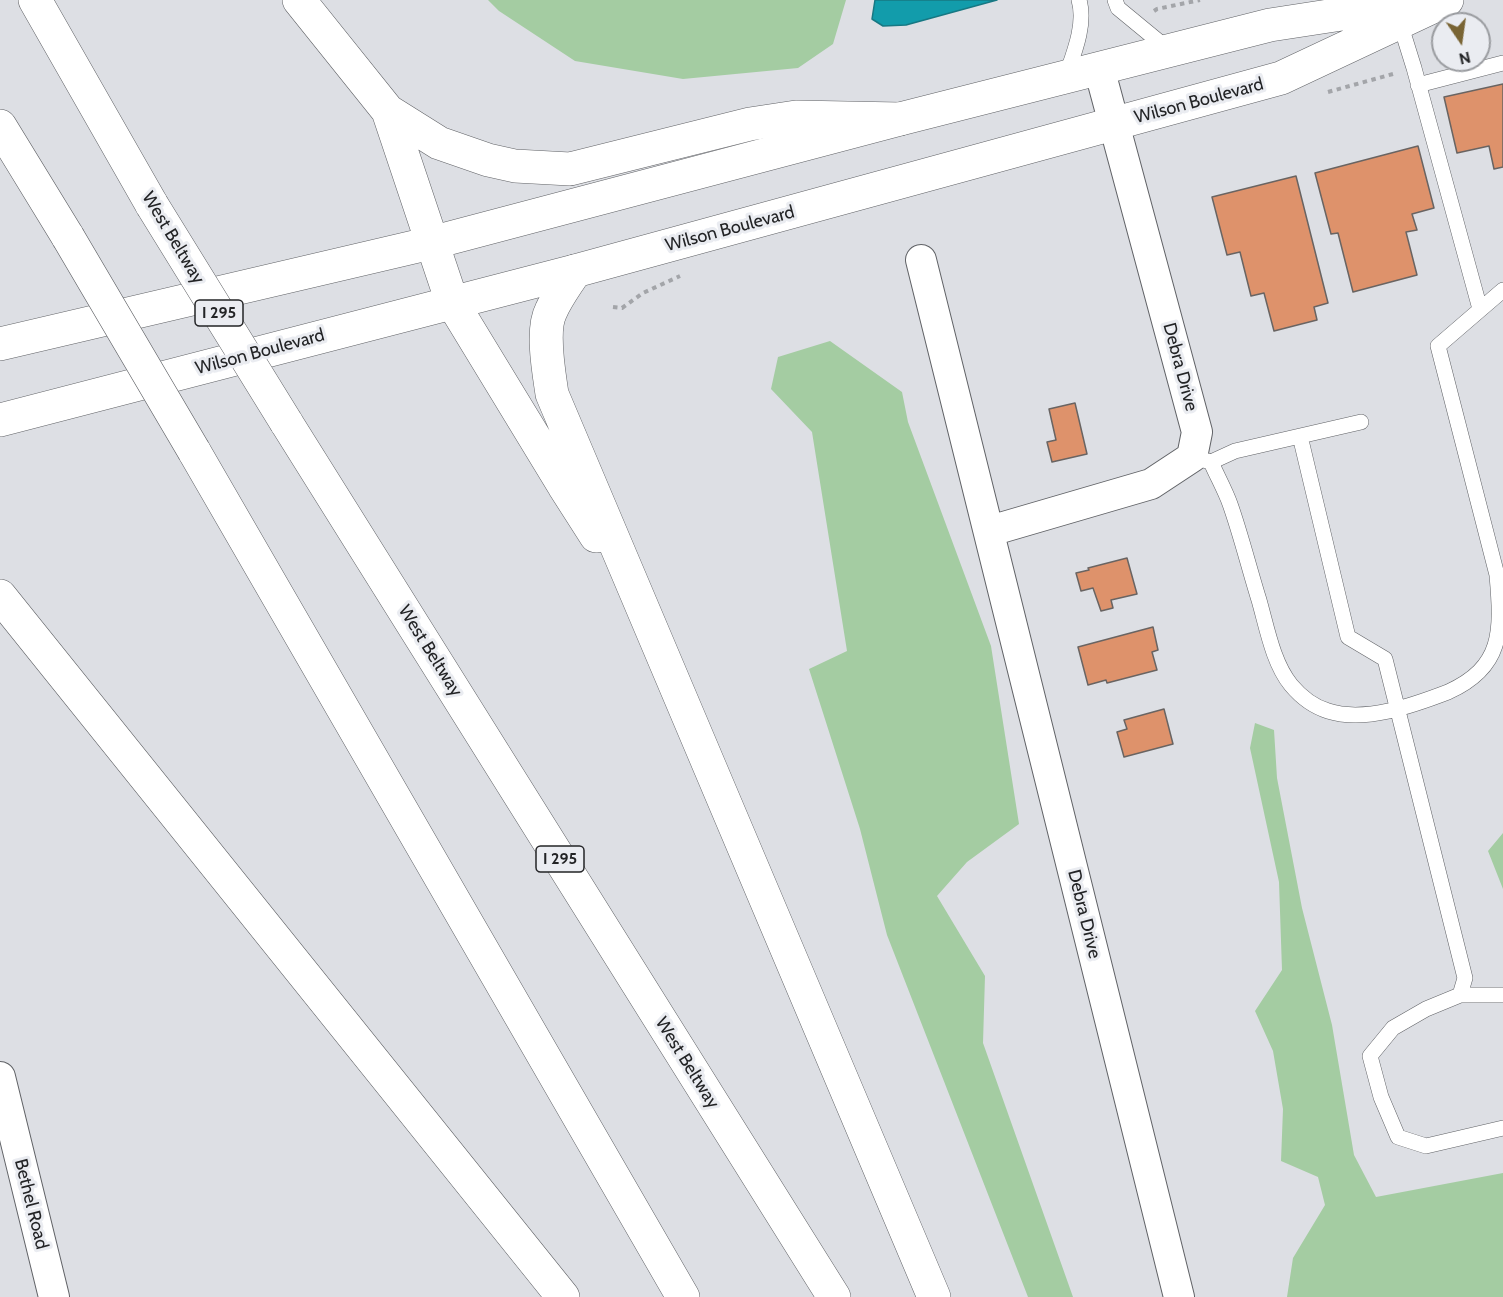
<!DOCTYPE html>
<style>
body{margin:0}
#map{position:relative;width:1503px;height:1297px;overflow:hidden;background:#dddfe4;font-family:Cabin,sans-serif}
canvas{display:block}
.north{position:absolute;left:1431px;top:12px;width:60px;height:60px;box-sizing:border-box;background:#eaecf1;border:2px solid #9a9ca0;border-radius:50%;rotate:167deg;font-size:16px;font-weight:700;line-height:24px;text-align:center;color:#232426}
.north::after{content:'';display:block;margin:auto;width:21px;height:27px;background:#796434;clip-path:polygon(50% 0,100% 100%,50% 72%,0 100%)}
</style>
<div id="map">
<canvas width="1503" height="1297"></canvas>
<div class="north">N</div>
</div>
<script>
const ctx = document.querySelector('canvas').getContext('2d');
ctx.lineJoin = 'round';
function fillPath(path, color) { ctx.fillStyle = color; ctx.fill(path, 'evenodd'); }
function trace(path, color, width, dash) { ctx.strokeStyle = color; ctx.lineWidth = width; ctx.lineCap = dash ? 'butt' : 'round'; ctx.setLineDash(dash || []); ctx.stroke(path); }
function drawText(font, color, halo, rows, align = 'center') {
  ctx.font = font + ' Cabin,sans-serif'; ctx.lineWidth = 6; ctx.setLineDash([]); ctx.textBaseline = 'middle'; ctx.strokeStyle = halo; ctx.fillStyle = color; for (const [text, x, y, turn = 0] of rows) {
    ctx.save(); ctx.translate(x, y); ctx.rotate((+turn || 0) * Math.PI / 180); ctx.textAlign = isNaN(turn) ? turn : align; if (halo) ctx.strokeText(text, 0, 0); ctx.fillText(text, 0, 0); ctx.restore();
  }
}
fillPath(new Path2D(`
 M 488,0 L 846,0 L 833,44 L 798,68 L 683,79 L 575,61 L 499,11 Z
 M 830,341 L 902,392 L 908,422 L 991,646 L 1019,824 L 967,862 L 937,896 L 985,976 L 983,1043 L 1073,1297 L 1028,1297 L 887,935 L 860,829 L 809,669 L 847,651 L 812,432 L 771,389 L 778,357 Z
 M 1255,723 L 1274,730 L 1277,778 L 1302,908 L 1332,1025 L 1354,1155 L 1376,1197 L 1503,1173 L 1503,1297 L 1287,1297 L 1293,1258 L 1325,1205 L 1318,1177 L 1281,1161 L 1283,1109 L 1273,1051 L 1255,1011 L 1282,970 L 1279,882 L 1250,748 Z
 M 1503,833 L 1503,889 L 1488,851 Z`), '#a4cca2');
const water = new Path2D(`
 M 875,0 L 997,0 L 906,25 L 883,26 L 872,19 Z`);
fillPath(water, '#129cab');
trace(water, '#177883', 1.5);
const building = new Path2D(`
 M 1503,84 L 1503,167 L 1494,169 L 1489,146 L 1457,153 L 1444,97 Z
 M 1418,146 L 1434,208 L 1412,214 L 1417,230 L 1406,232 L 1417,275 L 1353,292 L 1338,233 L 1331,234 L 1315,173 Z
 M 1296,176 L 1328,303 L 1314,307 L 1317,320 L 1274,331 L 1264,293 L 1251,296 L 1240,252 L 1227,255 L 1212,197 Z
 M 1075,403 L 1087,454 L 1052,462 L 1047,442 L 1056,440 L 1049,409 Z
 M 1127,558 L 1137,594 L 1111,600 L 1113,608 L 1101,611 L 1093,588 L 1081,591 L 1076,573 L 1089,570 L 1088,568 Z
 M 1153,627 L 1158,650 L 1152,652 L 1157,670 L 1107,683 L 1106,680 L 1088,685 L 1078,647 Z
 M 1164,709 L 1173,744 L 1124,757 L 1117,732 L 1127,729 L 1124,720 Z`);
fillPath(building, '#de926b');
trace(building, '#696462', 1.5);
const lane = new Path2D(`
 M 1115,0 L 1118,8 L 1169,50
 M 1400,23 L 1414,68 L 1480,309
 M 1066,76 C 1074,53 1086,24 1079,0
 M 1418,85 L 1503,63
 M 1300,436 L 1348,637 L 1385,659 L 1465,978 L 1460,995
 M 1192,457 L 1211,462 C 1217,476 1225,490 1230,504 C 1241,535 1249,568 1259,600 C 1267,628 1273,663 1291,685 C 1301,697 1315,707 1328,711 C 1365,723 1414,705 1448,692 C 1503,667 1502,632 1497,575 L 1438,346 L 1503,290
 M 1211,462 L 1235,451 L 1361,422
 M 1503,995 L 1460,995 L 1426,1009 L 1393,1028 L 1370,1056 L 1381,1097 L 1398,1137 L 1426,1146 L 1503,1128`);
const street = new Path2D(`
 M 921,260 L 1179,1297
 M 990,531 L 1151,484 L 1192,457 L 1197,432 L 1099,68
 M 0,1077 L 54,1297`);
const secondary = new Path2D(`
 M 0,344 L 431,243 L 900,119 L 1270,25 L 1420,2
 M 0,420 L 575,271 L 1281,78 L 1447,0`);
const highway = new Path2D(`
 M 35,0 L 152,205
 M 299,0 L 388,111 L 439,143 L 488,160 L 515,166 L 570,169 L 750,124 L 796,117 L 900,119
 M 388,111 L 452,302 L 564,486 L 596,536
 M 0,126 L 68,237
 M 575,271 C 567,284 557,297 551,311 C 541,330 549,373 552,394 L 934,1297
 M 286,422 L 834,1297
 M 194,451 L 683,1297
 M 0,596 L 563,1297`);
trace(lane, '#606266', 16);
trace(street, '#606266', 32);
trace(secondary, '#606266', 34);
trace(highway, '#606266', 34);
trace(new Path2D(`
 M 1154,11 L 1157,9 L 1200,0
 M 1328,92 L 1393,74
 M 613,307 L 622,308 L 643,293 L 680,276`), '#a3a5a9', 4, [4.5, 4.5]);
trace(lane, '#fff', 15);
trace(street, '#fff', 30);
trace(secondary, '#fff', 33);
trace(highway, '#fff', 33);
const highwayBridge = new Path2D(`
 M 152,205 L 286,422
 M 68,237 L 194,451`);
trace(highwayBridge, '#606266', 34, []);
trace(highwayBridge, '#fff', 33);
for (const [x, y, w] of [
 [219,313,48],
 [560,859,48]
]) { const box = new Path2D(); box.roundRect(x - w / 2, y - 13, w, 26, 4.5); ctx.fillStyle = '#eaecf1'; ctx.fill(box); trace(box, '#232426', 1.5); }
drawText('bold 16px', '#232426', null, [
 ["I 295",219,313],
 ["I 295",560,859]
]);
drawText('18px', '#232426', '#eaecf1', [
 ["Wilson Boulevard",1199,101,-15],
 ["Wilson Boulevard",730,229,-15],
 ["West Beltway",173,238,59],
 ["Wilson Boulevard",260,352,-15],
 ["Debra Drive",1180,367,75],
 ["West Beltway",430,651,58],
 ["Debra Drive",1084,914,76],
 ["West Beltway",687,1063,58],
 ["Bethel Road",31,1204,76]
]);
</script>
